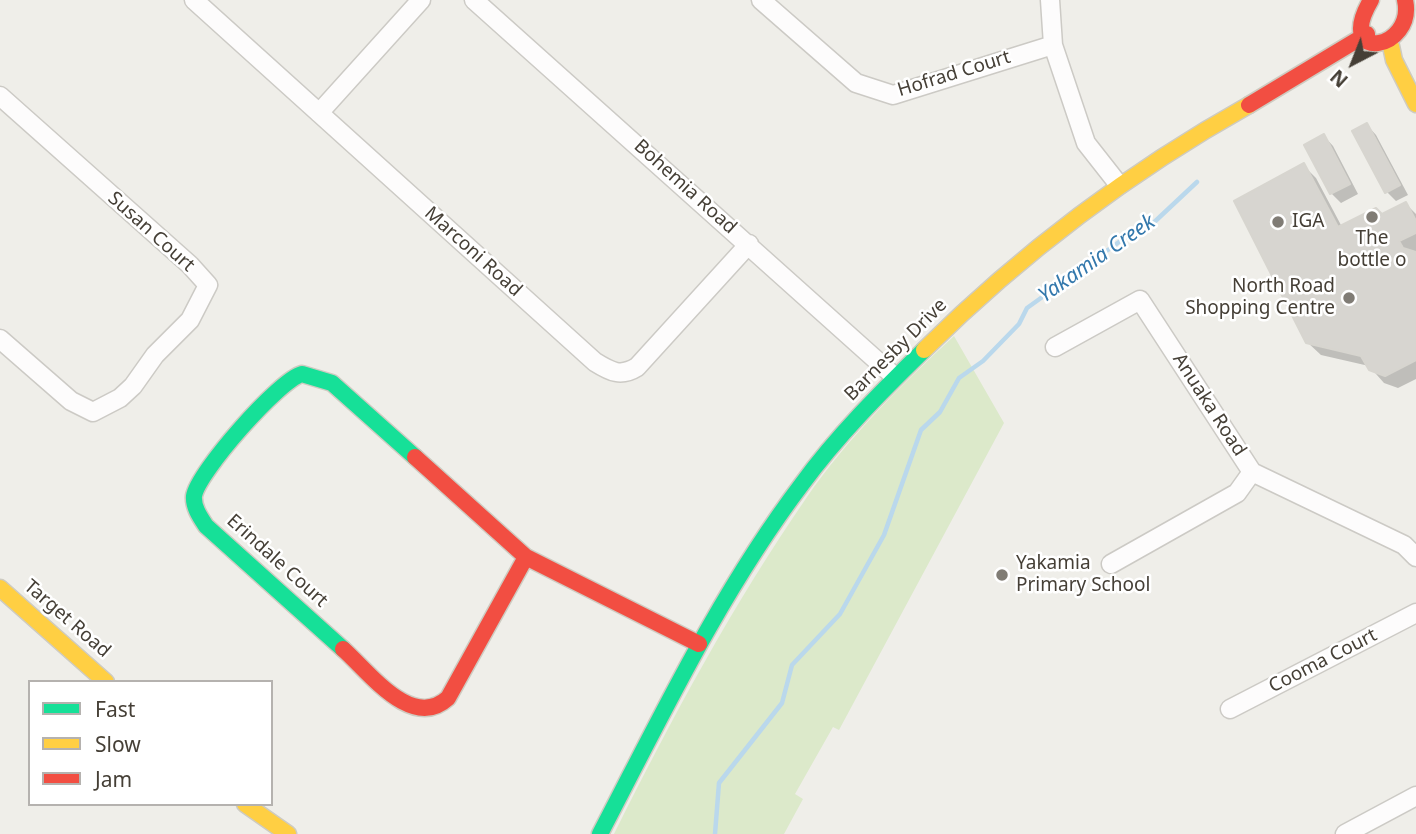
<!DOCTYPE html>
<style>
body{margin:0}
#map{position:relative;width:1416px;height:834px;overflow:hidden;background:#efeee9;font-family:"Noto Sans",sans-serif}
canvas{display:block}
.legend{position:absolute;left:28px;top:680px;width:245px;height:126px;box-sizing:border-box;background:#fff;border:2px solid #b5b2af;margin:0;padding:9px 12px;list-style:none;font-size:21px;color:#453f36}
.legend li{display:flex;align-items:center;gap:14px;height:35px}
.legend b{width:35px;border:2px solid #b5b2af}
.north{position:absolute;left:1318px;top:28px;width:70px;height:70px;-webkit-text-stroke:5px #fff;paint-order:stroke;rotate:222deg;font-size:19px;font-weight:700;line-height:28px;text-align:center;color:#453f36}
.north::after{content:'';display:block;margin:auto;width:24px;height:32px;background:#453f36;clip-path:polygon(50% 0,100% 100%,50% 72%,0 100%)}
</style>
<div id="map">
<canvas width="1416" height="834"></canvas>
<ul class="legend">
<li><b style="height:9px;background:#16e098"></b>Fast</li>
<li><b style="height:9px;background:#ffcf43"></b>Slow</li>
<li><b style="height:9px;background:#f24e42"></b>Jam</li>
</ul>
<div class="north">N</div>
</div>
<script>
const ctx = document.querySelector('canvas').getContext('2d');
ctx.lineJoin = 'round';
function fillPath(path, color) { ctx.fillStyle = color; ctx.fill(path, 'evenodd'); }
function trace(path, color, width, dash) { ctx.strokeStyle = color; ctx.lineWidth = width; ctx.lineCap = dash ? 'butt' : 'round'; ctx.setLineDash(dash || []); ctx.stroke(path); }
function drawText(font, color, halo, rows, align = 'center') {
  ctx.font = font + ' "Noto Sans",sans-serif'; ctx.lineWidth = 5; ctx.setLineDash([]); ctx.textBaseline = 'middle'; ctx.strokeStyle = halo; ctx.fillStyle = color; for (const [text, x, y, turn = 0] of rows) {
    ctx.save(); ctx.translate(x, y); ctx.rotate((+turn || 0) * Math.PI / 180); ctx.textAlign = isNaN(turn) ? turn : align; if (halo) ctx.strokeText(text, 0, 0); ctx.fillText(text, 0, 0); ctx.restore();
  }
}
fillPath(new Path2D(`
 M 954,336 L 1004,423 L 839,730 L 833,727 L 795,794 L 803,799 L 784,834 L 614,834 C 672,718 733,604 807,497 C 846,440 903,383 954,336 Z`), '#dce9ca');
fillPath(new Path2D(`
 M 1367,125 L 1376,135 L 1408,195 L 1396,201 L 1387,192 Z
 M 1324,136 L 1333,146 L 1358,194 L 1341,203 L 1331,193 Z
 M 1303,165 L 1316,178 L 1342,227 L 1382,216 L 1406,204 L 1416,214 L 1416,251 L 1412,253 L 1416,254 L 1416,379 L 1398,388 L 1384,383 L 1369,366 L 1321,355 L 1307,342 Z`), '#0003');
trace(new Path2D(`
 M 715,834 L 719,783 L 782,703 L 792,665 L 840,614 L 884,535 L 921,430 L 940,412 L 959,378 L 983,361 L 1019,324 L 1027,308 L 1133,232 L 1149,227 L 1197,182`), '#bad8ec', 4.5);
const building = new Path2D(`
 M 1367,123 L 1400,185 L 1385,193 L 1352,131 Z
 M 1324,134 L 1350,184 L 1330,194 L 1304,145 Z
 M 1304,163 L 1338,227 L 1376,208 L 1382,214 L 1406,202 L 1416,221 L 1416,233 L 1399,241 L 1403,248 L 1416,252 L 1416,360 L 1385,376 L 1369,370 L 1361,356 L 1306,343 L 1234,201 Z`);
fillPath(building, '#d7d5d0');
trace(building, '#d7d5cf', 2);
const street = new Path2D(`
 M 194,0 L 595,362 C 611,372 621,377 637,367 L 749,244
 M 474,0 L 894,376
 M 761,0 L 856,83 L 893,95 L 1053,45
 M 1050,0 L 1053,45 L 1086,143 L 1119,185
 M 0,96 L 190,265 L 208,285 L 190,320 L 155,355 L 133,386 L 120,398 L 93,412 L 71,401 L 0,339
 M 319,113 L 421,0
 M 1055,347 L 1140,300 L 1252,472 L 1404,545 L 1416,557
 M 1111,564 L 1237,493 L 1252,472
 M 1230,709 L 1416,613
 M 1345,834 L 1416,796`);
const fast = new Path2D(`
 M 343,649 L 206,526 C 200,517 193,507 194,496 C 198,472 279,380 302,374 L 332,383 L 415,457
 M 600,834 C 662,715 721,591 802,484 C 837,436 881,392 924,350`);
const slow = new Path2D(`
 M 1391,46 L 1394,60 L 1416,104
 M 924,350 C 1021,254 1129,172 1249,105
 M 0,588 L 106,682
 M 245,804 L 288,834`);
const jam = new Path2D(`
 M 1371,0 C 1333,65 1416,50 1405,0
 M 1249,105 L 1367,34
 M 415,457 L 526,557 L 699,644
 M 343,649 C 370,673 412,731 448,698 L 526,557`);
trace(street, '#cccac5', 21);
trace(fast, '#cecbc1', 19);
trace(slow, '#cecbc1', 19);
trace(jam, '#cecbc1', 19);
trace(street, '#fdfcfc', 18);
trace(fast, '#16e098', 16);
trace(slow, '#ffcf43', 16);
trace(jam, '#f24e42', 16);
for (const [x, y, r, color] of [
 [1372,217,7,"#807c75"],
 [1278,222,7,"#807c75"],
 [1349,298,7,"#807c75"],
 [1002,575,7,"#807c75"]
]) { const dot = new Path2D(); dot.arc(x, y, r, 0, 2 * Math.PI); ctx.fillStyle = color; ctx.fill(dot); trace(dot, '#fff', 2.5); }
drawText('19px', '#453f36', '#fff', [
 ["Hofrad Court",954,74,-17],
 ["Bohemia Road",685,187,42],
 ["Susan Court",151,232,42],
 ["Marconi Road",473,252,42],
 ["Barnesby Drive",896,350,-45],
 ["Anuaka Road",1209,405,57],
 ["Erindale Court",277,561,42],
 ["Target Road",67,619,41],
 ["Cooma Court",1323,661,-27]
]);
drawText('19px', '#453f36', '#fff', [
 ["IGA",1292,222],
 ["The",1372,239,"center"],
 ["bottle o",1372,261,"center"],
 ["North Road",1335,287,"right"],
 ["Shopping Centre",1335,309,"right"],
 ["Yakamia",1016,564],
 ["Primary School",1016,586]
], 'left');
drawText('italic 21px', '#3378ac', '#fff', [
 ["Yakamia Creek",1097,259,-35]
]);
</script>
